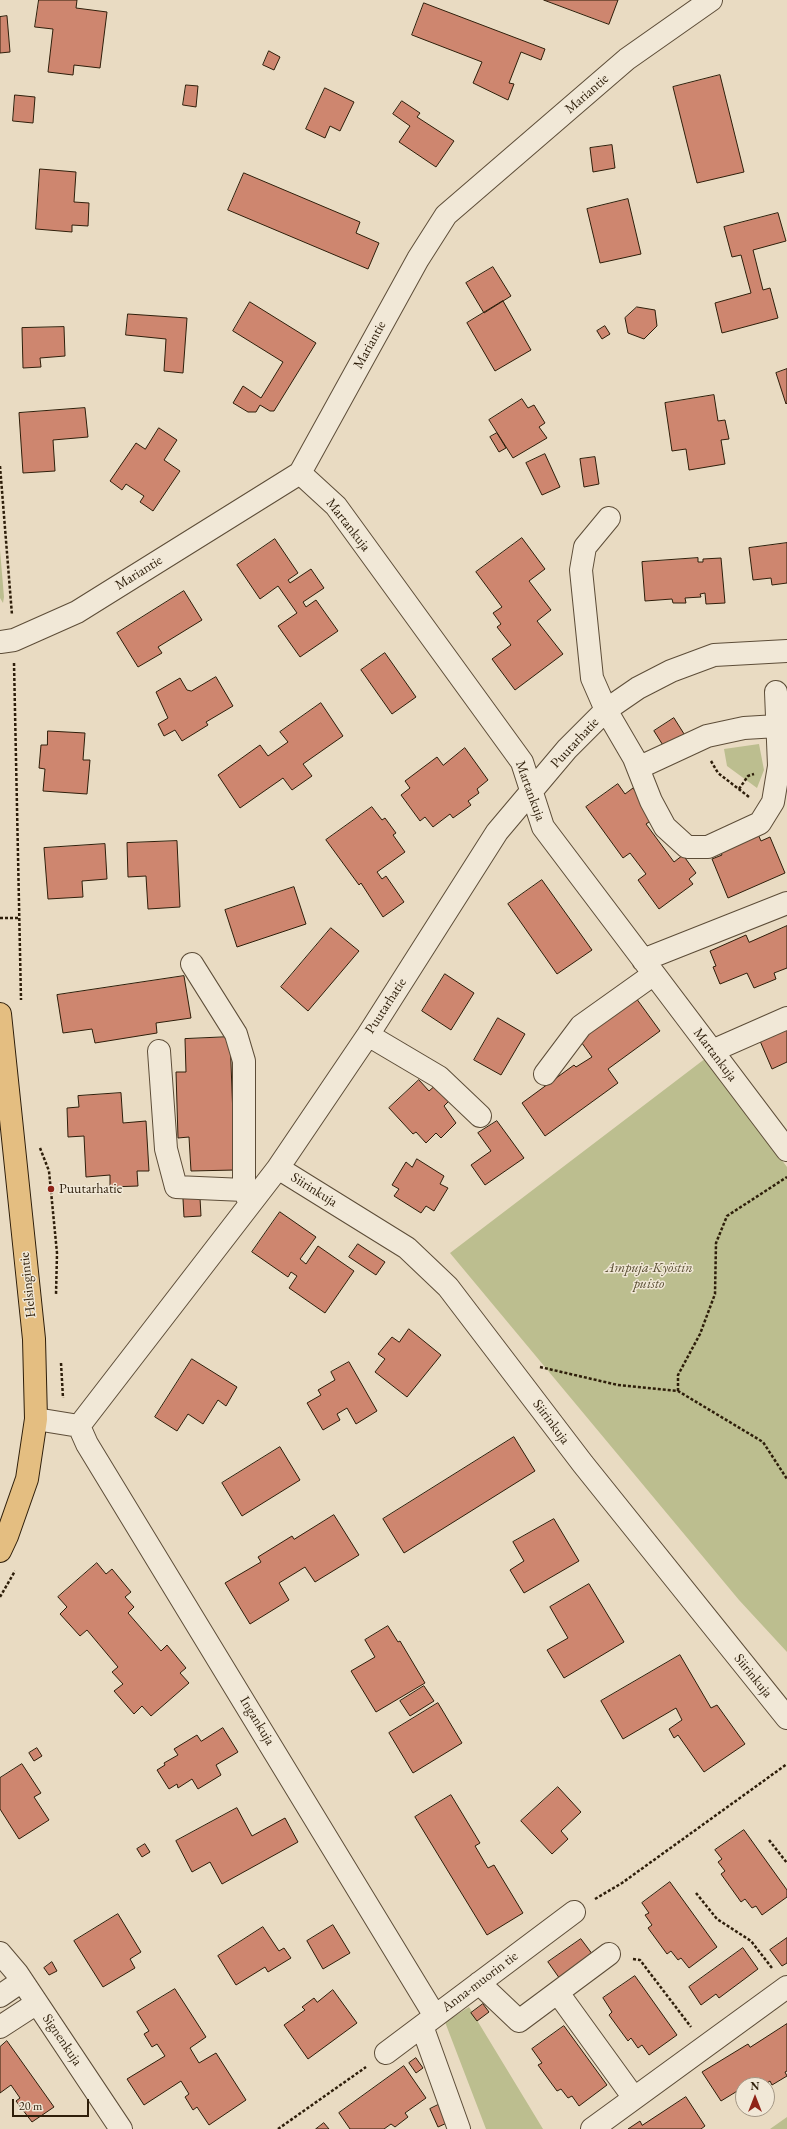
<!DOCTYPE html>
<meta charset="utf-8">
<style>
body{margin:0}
#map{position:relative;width:787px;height:2129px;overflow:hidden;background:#e9dbc2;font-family:"EB Garamond",serif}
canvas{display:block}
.north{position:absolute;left:735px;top:2077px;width:40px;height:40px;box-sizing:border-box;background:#f1e8d7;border:1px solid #a39785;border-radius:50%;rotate:0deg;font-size:11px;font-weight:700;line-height:16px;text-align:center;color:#2e1e0a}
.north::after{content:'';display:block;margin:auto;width:14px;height:18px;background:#8f2418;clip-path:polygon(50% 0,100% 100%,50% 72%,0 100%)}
.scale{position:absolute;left:12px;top:2099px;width:77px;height:18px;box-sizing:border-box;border:2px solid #2e1e0a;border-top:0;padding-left:5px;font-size:12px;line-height:14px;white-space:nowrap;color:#2e1e0a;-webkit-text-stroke:3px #f1e8d7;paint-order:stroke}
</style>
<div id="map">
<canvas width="787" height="2129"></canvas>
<div class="north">N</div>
<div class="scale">20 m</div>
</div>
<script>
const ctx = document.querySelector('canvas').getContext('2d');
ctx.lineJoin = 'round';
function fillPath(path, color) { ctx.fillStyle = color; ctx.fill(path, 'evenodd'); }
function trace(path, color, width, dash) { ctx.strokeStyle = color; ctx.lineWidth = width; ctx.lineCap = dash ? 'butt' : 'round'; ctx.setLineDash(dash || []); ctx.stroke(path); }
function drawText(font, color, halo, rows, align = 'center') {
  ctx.font = font + ' "EB Garamond",serif'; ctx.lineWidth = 3; ctx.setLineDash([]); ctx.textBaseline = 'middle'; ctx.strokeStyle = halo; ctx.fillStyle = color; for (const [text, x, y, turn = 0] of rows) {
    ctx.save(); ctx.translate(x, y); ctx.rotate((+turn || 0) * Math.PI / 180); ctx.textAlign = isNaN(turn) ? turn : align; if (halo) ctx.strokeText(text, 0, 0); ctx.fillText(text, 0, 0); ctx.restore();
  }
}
fillPath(new Path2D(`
 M 0,550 L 4,597 L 3,603 L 0,598 Z
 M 759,744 L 764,770 L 757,788 L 727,766 L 724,749 Z
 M 706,1058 L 787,1167 L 787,1652 L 739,1600 L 450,1253 Z
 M 469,2007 L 543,2129 L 486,2129 L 445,2022 Z
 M 787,2117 L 787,2129 L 770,2129 Z`), '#bcbe8f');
const building = new Path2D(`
 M 39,0 L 77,0 L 76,8 L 107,12 L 100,68 L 74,65 L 73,75 L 48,72 L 53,29 L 35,27 Z
 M 544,0 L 618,0 L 609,24 Z
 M 424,3 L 545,49 L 541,60 L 521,52 L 509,83 L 514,84 L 508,100 L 473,83 L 482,62 L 412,35 Z
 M 7,16 L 10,52 L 0,53 L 0,17 Z
 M 269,51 L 280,57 L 274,70 L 263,65 Z
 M 720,75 L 744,172 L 697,183 L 673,87 Z
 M 186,85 L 198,86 L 196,107 L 183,105 Z
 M 325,88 L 354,102 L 340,131 L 330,126 L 325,138 L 306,129 Z
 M 15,95 L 35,97 L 33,123 L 13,121 Z
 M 402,101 L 420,113 L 417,117 L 454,141 L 436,167 L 399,142 L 410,126 L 393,114 Z
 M 612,145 L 615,168 L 593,172 L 590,148 Z
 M 40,169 L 76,172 L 74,202 L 89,203 L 88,226 L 72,225 L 72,232 L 36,229 Z
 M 244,173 L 360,222 L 356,233 L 379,243 L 368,269 L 228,210 Z
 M 628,199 L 641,254 L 600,263 L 587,209 Z
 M 778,213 L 786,241 L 753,250 L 763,290 L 770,288 L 778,318 L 722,333 L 715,303 L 751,293 L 741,255 L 732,257 L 724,227 Z
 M 493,267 L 511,296 L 484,313 L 466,283 Z
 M 503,301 L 531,350 L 495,371 L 467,323 Z
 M 250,302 L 316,343 L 274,411 L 270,411 L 260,405 L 256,412 L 248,412 L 233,403 L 243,386 L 261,398 L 283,362 L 233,331 Z
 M 637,307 L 655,310 L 657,326 L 644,339 L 628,333 L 625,318 Z
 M 128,314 L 187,318 L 183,373 L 164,371 L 166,339 L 126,335 Z
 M 605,326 L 610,334 L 602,339 L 597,331 Z
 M 64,327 L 65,356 L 40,358 L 41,367 L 23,368 L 22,328 Z
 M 787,369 L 787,403 L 786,404 L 776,373 Z
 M 714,395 L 718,421 L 725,420 L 729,439 L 721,440 L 725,464 L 689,470 L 686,449 L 672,451 L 665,403 Z
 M 522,399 L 528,408 L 534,405 L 545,423 L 539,427 L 547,438 L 513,458 L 489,420 Z
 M 85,408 L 88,437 L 53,440 L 55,471 L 23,473 L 19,413 Z
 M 159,428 L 177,440 L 164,460 L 180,471 L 153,511 L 140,502 L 144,496 L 126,484 L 122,490 L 110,481 L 136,443 L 145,449 Z
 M 497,433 L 506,448 L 499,452 L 490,437 Z
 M 545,454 L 560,487 L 542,495 L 526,463 Z
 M 595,457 L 599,484 L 584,487 L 580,459 Z
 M 522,538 L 545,569 L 529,581 L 551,610 L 537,621 L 563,654 L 515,690 L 492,659 L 511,645 L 497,627 L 501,624 L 493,613 L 502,607 L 476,572 Z
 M 275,539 L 298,573 L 288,580 L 290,583 L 311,569 L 324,588 L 303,602 L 306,607 L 316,600 L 338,631 L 300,657 L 278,626 L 297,613 L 278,586 L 260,599 L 237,565 Z
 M 787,543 L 787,583 L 772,585 L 771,578 L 753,580 L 749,548 Z
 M 698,558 L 698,562 L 703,562 L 703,559 L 721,558 L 725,603 L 706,604 L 705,593 L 700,594 L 701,597 L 685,598 L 686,603 L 673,603 L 672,599 L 645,601 L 642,562 Z
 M 184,591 L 202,620 L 158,647 L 162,653 L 138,667 L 117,633 Z
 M 385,653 L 416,697 L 392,714 L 361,670 Z
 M 216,677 L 233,706 L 206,722 L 208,725 L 182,741 L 175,730 L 164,736 L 158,724 L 168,718 L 156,692 L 180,678 L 187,690 L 191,691 Z
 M 321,703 L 343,736 L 303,764 L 312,776 L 292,790 L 283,778 L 240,808 L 218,775 L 260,745 L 268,756 L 288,742 L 280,732 Z
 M 674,718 L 686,737 L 666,750 L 654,731 Z
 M 48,731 L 85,733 L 83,760 L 90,760 L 87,794 L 43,791 L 45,769 L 39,768 L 41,745 L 47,745 Z
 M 465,748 L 488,780 L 477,789 L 479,793 L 468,801 L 471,805 L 453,818 L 450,814 L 433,827 L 425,817 L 420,821 L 401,795 L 410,788 L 405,781 L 437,757 L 443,765 Z
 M 618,784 L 625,794 L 633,788 L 655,818 L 646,824 L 674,862 L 683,855 L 696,873 L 689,879 L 693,884 L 659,909 L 638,880 L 646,874 L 630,853 L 623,858 L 586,807 Z
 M 372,807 L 382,820 L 385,818 L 396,833 L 393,835 L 405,852 L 377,872 L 382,879 L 386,876 L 404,902 L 383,917 L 361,883 L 359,885 L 326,840 Z
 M 757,832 L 761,841 L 770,837 L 785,873 L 728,898 L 712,859 L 722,855 L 719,848 Z
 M 177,841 L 180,907 L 148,909 L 146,876 L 128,877 L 127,843 Z
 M 105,844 L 107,879 L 82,881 L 83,897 L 48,899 L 44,848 Z
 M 542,880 L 592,950 L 557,974 L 508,904 Z
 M 294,887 L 306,924 L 237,947 L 225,910 Z
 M 787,926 L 787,968 L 774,973 L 776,979 L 754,988 L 747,973 L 720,984 L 713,967 L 716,966 L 710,951 L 746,935 L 749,942 Z
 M 331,928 L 359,951 L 308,1011 L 281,987 Z
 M 445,974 L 474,993 L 451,1030 L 422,1011 Z
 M 184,976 L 191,1018 L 156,1023 L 157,1033 L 95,1043 L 92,1029 L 63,1033 L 57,995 Z
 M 636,998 L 660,1031 L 608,1069 L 618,1083 L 545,1136 L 522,1103 L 574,1065 L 576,1067 L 592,1057 L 579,1039 Z
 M 498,1018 L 525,1034 L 501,1075 L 474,1060 Z
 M 787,1030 L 787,1062 L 772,1069 L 760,1041 Z
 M 230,1037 L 235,1170 L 191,1171 L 189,1137 L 178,1138 L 176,1072 L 186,1072 L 185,1039 Z
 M 419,1080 L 429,1091 L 437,1084 L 451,1099 L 444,1106 L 456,1123 L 441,1138 L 436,1133 L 426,1143 L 416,1132 L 413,1134 L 389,1108 Z
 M 121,1093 L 123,1123 L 146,1121 L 149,1171 L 137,1171 L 138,1186 L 110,1187 L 110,1175 L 86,1177 L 84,1136 L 68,1137 L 67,1108 L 79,1107 L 78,1096 Z
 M 497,1121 L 524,1158 L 485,1185 L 471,1165 L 491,1151 L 478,1133 Z
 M 417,1159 L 444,1176 L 440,1184 L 448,1188 L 434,1211 L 426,1206 L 421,1213 L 394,1196 L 399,1189 L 392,1185 L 406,1162 L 412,1167 Z
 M 200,1198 L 201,1216 L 184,1217 L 183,1199 Z
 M 280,1212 L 316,1237 L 300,1259 L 306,1264 L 318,1246 L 354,1271 L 325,1313 L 289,1288 L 297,1276 L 291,1272 L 288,1277 L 252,1252 Z
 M 358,1244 L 385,1262 L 376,1275 L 349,1257 Z
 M 409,1329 L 441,1355 L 407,1397 L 375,1372 L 385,1359 L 378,1354 L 392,1337 L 399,1342 Z
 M 192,1359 L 237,1387 L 226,1406 L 218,1400 L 203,1424 L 188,1414 L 177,1431 L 155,1417 Z
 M 349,1362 L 377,1411 L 356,1424 L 347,1408 L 337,1414 L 340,1420 L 323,1430 L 307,1403 L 321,1395 L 318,1390 L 335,1380 L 331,1372 Z
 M 514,1437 L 535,1471 L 404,1553 L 383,1519 Z
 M 280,1447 L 300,1480 L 242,1516 L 222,1483 Z
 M 334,1515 L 359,1555 L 315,1582 L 305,1567 L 279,1583 L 289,1600 L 250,1624 L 225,1583 L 261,1562 L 258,1557 L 292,1536 L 294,1539 Z
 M 554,1519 L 579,1561 L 524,1593 L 510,1570 L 524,1561 L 513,1542 Z
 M 97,1563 L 106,1574 L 112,1569 L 131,1592 L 125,1597 L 134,1607 L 128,1613 L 161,1651 L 167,1645 L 186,1668 L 180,1673 L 189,1683 L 151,1716 L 142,1706 L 134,1714 L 114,1691 L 123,1684 L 112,1672 L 118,1667 L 87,1630 L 80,1636 L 60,1614 L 67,1607 L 58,1597 Z
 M 589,1584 L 624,1642 L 564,1678 L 547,1650 L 568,1638 L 550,1607 Z
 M 388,1626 L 398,1642 L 400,1641 L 425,1683 L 376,1712 L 351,1671 L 375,1657 L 365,1640 Z
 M 680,1655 L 711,1708 L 717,1705 L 745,1744 L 704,1772 L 678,1735 L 674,1738 L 669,1729 L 682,1720 L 676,1708 L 623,1739 L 601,1701 Z
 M 424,1686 L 434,1701 L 410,1716 L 400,1701 Z
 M 438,1703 L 462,1743 L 413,1773 L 389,1733 Z
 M 223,1728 L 238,1752 L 216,1765 L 221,1775 L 198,1789 L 192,1779 L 178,1788 L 177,1784 L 169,1789 L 157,1770 L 165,1765 L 164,1763 L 178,1755 L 174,1749 L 197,1735 L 201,1741 Z
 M 37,1748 L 42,1756 L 34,1761 L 29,1753 Z
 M 22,1764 L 41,1793 L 34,1797 L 49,1820 L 19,1839 L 0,1809 L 0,1778 Z
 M 558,1787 L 581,1812 L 561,1831 L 568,1839 L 552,1854 L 521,1821 Z
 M 451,1795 L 480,1843 L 475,1846 L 488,1868 L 494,1865 L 523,1913 L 487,1935 L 415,1817 Z
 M 237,1808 L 252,1836 L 285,1818 L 298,1842 L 222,1884 L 210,1862 L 192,1872 L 176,1841 Z
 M 744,1830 L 787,1890 L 787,1897 L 762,1915 L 756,1906 L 752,1908 L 745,1899 L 741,1902 L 721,1874 L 725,1871 L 718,1862 L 722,1859 L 715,1850 Z
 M 145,1844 L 150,1852 L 142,1857 L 137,1849 Z
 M 670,1882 L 717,1947 L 689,1968 L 681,1958 L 678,1960 L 671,1951 L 667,1954 L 648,1928 L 652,1925 L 645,1915 L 649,1913 L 642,1903 Z
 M 118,1914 L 141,1952 L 130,1959 L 135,1968 L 103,1987 L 74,1941 Z
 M 333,1925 L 350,1953 L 323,1969 L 307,1941 Z
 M 263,1927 L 279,1951 L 284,1948 L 291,1958 L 268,1972 L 265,1967 L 236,1985 L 218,1956 Z
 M 787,1938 L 787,1963 L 782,1966 L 770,1950 Z
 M 581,1939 L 593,1955 L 560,1979 L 548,1962 Z
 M 743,1948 L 758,1969 L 719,1998 L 716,1994 L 701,2005 L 689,1987 Z
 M 52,1962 L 57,1971 L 49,1975 L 44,1968 Z
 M 635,1976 L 677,2035 L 649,2055 L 642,2045 L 638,2048 L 631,2038 L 628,2041 L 609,2015 L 612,2012 L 603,1998 Z
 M 175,1989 L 206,2037 L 190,2048 L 199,2063 L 216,2053 L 246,2100 L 209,2125 L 197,2107 L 193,2110 L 185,2097 L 189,2094 L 181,2081 L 144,2105 L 127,2079 L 165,2056 L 157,2044 L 152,2047 L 144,2034 L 149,2031 L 137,2012 Z
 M 333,1990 L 357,2023 L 308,2059 L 284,2025 L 305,2010 L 302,2007 L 314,1998 L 317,2002 Z
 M 483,2004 L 489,2012 L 477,2021 L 471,2013 Z
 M 787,2024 L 787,2071 L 785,2072 L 787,2076 L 772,2085 L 770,2081 L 764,2085 L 743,2085 L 743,2093 L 741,2094 L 739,2090 L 721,2101 L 702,2072 L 748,2044 L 750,2047 Z
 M 564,2026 L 607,2085 L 579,2106 L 572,2096 L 568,2098 L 561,2089 L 557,2091 L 538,2065 L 542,2063 L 532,2049 Z
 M 7,2041 L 54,2107 L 32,2122 L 16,2101 L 20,2098 L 11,2085 L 0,2093 L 0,2047 Z
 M 416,2058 L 423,2068 L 416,2073 L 409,2063 Z
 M 404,2066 L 426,2098 L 405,2113 L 408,2117 L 395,2127 L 391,2124 L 384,2129 L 350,2129 L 339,2113 Z
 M 686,2097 L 705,2126 L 701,2129 L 628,2129 L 640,2121 L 642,2125 Z
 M 440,2104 L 449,2122 L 438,2127 L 430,2109 Z
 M 324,2123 L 329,2129 L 316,2129 Z`);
fillPath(building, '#ce866f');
trace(building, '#2e1e0a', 1);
const minor = new Path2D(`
 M 300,473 L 336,506 L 522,762 L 543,827 L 787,1150
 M 609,518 L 585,547 L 581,570 L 592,678 L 606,710 L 634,758 L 651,801 L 665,827 L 687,847 L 708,847 L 760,823 L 773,802 L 779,766 L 776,692
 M 0,642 L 14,640 L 77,612 L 300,473 L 418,259 L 446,215 L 627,59 L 711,0
 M 638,768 L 707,736 L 744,728 L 777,726
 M 643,960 L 787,903
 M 192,964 L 236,1034 L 244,1061 L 244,1190 L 250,1204
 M 368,1035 L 439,1077 L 480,1116
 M 159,1051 L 166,1149 L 176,1187 L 244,1190
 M 712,1051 L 787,1018
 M 545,1074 L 581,1026 L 654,974
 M 278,1168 L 407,1248 L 448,1287 L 583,1464 L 787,1718
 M 36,1419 L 79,1426 L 278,1168 L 368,1035 L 497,832 L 567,749 L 606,710 L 638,688 L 671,671 L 714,655 L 787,651
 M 79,1426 L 87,1444 L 435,2016
 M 0,1953 L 17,1973 L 121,2129
 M 479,1983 L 519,2021 L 609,1954
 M 558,1993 L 634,2098
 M 0,1996 L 22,1981
 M 422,2026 L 459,2129
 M 0,2027 L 37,2003
 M 386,2053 L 574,1912
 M 592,2129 L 787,1987`);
const major = new Path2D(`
 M 0,1014 L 34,1339 L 36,1419 L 27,1479 L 7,1536 L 0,1551`);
trace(minor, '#5d4d38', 24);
trace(major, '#2e1e0a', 24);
trace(new Path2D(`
 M 0,466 L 12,615
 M 14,663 L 21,1000
 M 711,761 L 718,773 L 749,797
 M 739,789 L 748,776 L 754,774
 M 0,918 L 18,918
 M 40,1148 L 49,1171 L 57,1253 L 56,1295
 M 61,1363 L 63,1398
 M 540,1367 L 618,1385 L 678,1391 L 763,1442 L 787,1479
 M 678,1391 L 678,1375 L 700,1334 L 715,1294 L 716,1243 L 727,1216 L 787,1177
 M 0,1597 L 15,1571
 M 769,1840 L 787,1863
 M 696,1893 L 717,1919 L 751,1941 L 772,1968
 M 595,1899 L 622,1883 L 787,1764
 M 633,1959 L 640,1960 L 691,2027
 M 278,2129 L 366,2067`), '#2e1e0a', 2.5, [3, 2]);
trace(minor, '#f1e8d7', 22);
trace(major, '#e4be81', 22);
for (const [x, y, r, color] of [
 [51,1189,4,"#8f2418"]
]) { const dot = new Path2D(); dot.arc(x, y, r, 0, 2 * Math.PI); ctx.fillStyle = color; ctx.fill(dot); trace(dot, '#f1e8d7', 1.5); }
drawText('14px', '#2e1e0a', '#f1e8d7', [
 ["Mariantie",587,94,-41],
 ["Mariantie",370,345,-61],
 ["Martankuja",348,525,52],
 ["Mariantie",139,573,-32],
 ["Puutarhatie",575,743,-47],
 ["Martankuja",530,791,70],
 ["Puutarhatie",386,1006,-57],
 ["Martankuja",715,1055,53],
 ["Siirinkuja",314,1190,32],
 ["Helsingintie",28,1285,-96],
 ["Siirinkuja",551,1422,53],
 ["Siirinkuja",753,1676,51],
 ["Ingankuja",257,1721,59],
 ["Anna-muorin tie",480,1982,-37],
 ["Signenkuja",62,2040,56]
]);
drawText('14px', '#2e1e0a', '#f1e8d7', [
 ["Puutarhatie",59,1189]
], 'left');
drawText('italic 14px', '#594e32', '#f1e8d7', [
 ["Ampuja-Kyöstin",649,1268],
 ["puisto",649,1284]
]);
</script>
